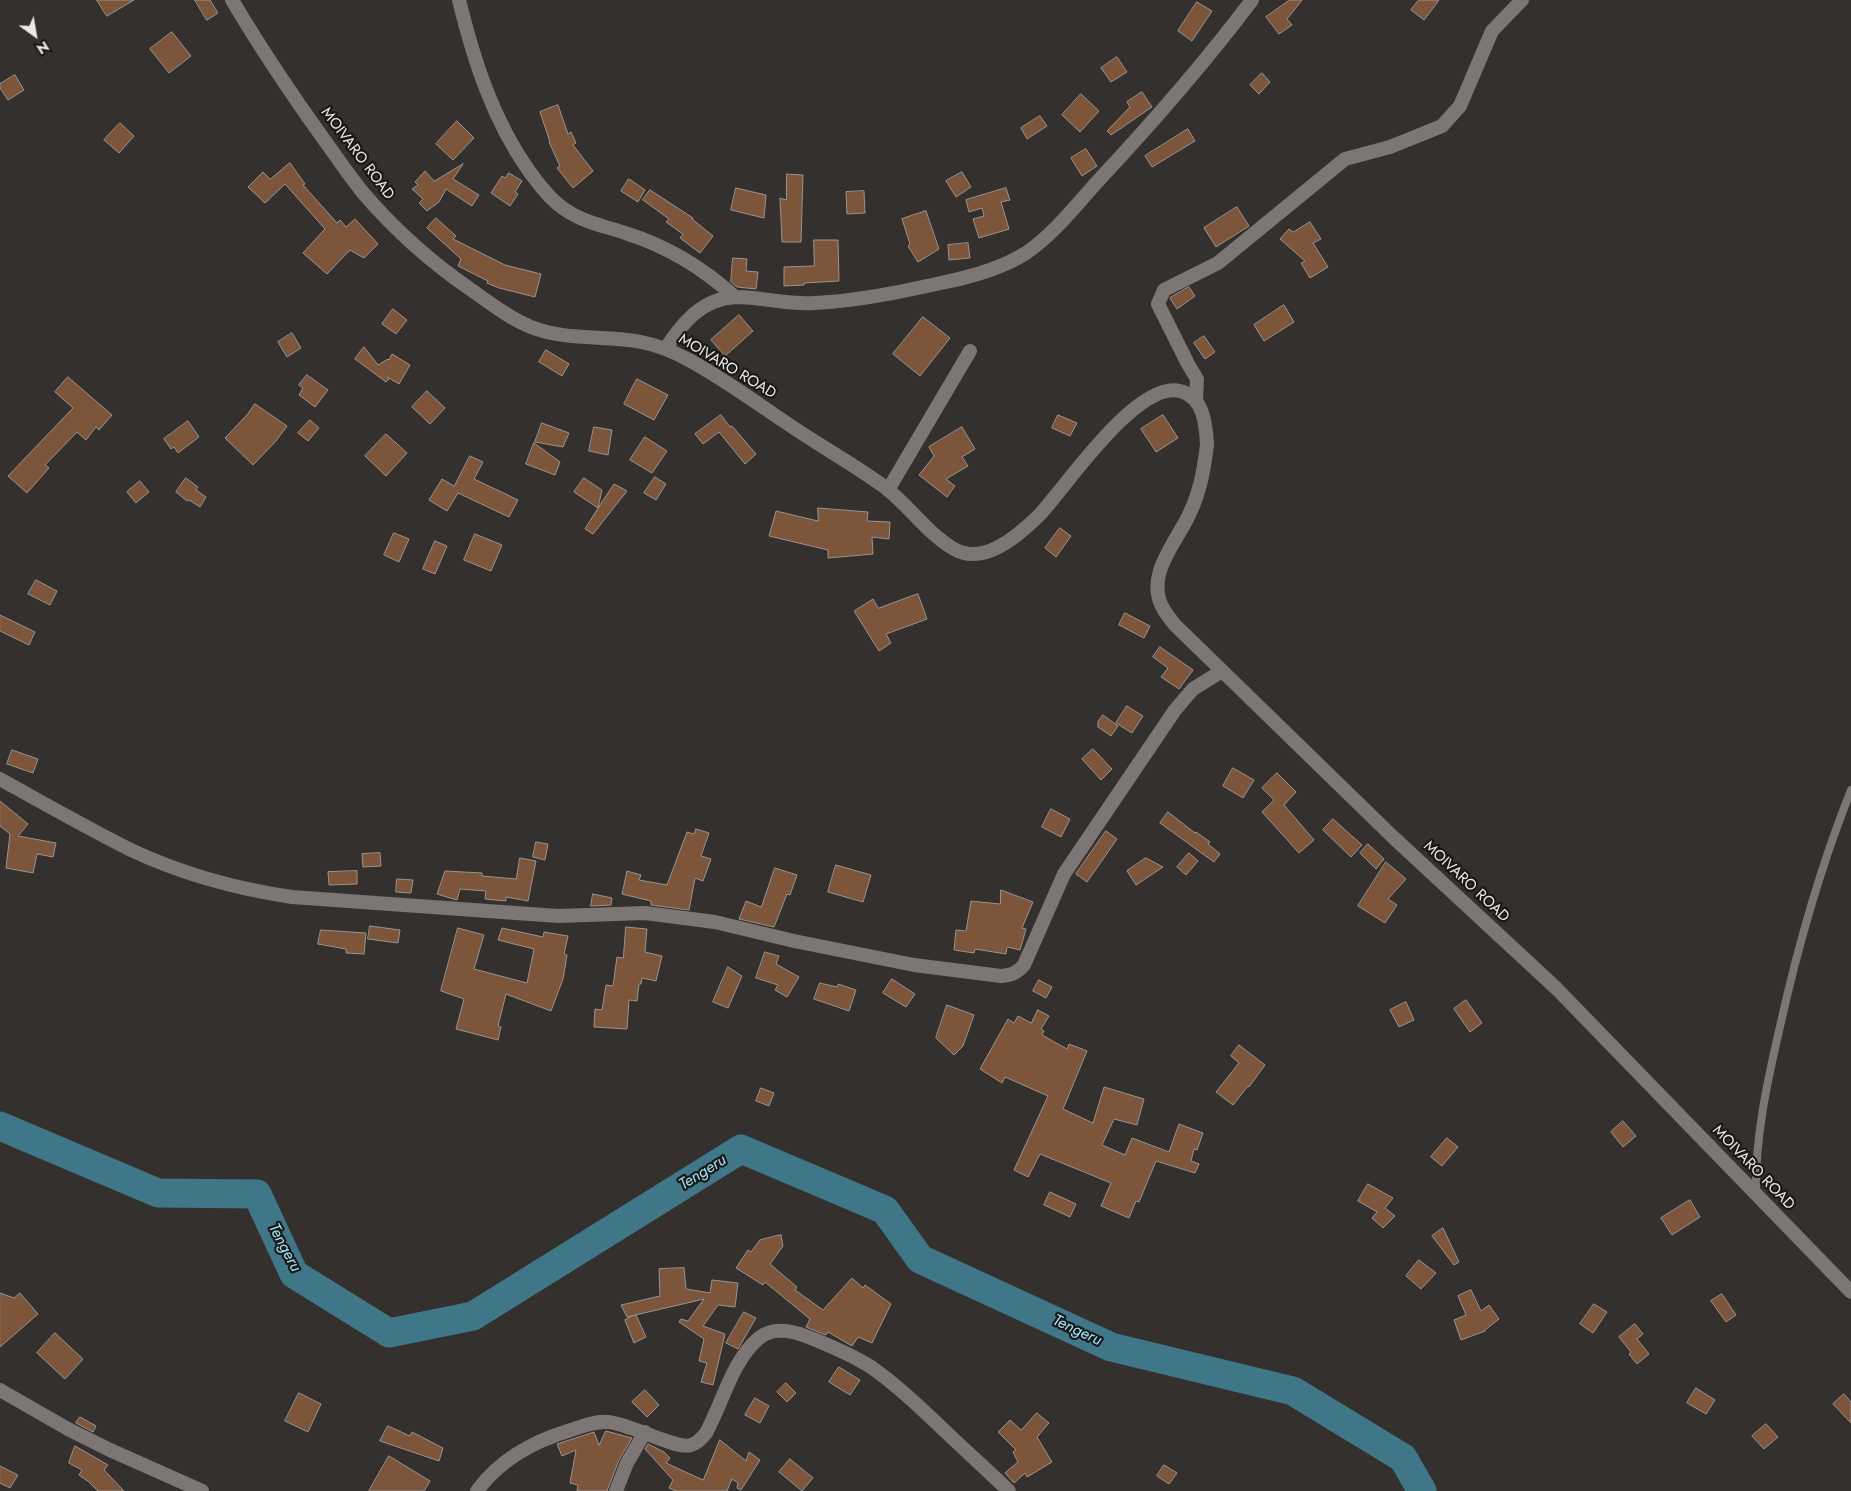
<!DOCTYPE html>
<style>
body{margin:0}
#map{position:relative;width:1851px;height:1491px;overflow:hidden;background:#34302e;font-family:Jost,sans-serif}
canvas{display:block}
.north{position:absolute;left:10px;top:10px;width:50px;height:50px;-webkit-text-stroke:4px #1b1918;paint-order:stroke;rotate:148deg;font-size:14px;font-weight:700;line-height:20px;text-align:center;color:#ebe8e7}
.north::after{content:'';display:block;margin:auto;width:18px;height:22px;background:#ebe8e7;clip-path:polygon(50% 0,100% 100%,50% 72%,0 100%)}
</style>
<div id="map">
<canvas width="1851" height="1491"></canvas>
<div class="north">N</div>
</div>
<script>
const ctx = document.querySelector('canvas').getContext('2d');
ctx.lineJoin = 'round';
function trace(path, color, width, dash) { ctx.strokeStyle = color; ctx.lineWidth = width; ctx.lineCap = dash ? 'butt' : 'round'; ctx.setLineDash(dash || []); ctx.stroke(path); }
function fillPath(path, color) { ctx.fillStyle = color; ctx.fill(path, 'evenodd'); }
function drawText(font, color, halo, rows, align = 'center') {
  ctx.font = font + ' Jost,sans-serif'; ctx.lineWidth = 4.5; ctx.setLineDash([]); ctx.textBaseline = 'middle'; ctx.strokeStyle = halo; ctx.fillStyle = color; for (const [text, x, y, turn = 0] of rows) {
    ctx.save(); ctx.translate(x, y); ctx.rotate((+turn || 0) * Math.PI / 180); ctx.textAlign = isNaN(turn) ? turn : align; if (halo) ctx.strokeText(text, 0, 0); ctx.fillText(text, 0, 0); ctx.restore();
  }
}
trace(new Path2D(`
 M 0,1126 L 158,1193 L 257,1194 L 294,1274 L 389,1333 L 473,1316 L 741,1149 L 885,1210 L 920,1259 L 1111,1347 L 1293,1391 L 1403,1458 L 1422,1491`), '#3f7788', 29);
const building = new Path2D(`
 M 97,0 L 134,0 L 107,16 Z
 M 195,0 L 210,0 L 218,13 L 207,20 Z
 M 1290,0 L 1302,0 L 1287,19 L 1292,25 L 1279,34 L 1266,17 Z
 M 1419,0 L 1439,0 L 1424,20 L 1411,10 Z
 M 1197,2 L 1212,11 L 1192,41 L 1178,31 Z
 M 172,32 L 191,56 L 169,73 L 150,49 Z
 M 1117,57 L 1127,72 L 1111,82 L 1101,68 Z
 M 1262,73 L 1270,82 L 1259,94 L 1250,85 Z
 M 15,75 L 24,90 L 8,100 L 0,88 L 0,84 Z
 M 1142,92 L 1152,107 L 1111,135 L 1107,131 L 1130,107 L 1127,102 Z
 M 1081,94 L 1099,111 L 1080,132 L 1062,115 Z
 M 558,105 L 568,134 L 571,132 L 576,143 L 573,145 L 593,171 L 573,188 L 557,168 L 560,166 L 549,142 L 550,142 L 540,112 Z
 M 1040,116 L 1047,126 L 1027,139 L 1021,128 Z
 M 457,121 L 474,138 L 453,160 L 436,144 Z
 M 120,123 L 134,136 L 119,153 L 104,140 Z
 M 1188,129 L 1195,141 L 1152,167 L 1145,156 Z
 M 1086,149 L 1097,166 L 1082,176 L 1071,158 Z
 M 290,163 L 305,184 L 303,185 L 337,223 L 340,220 L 346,227 L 355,219 L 378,244 L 364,258 L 350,250 L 327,274 L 303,253 L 325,229 L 285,184 L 265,203 L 248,187 L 263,172 L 270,179 Z
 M 463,164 L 453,179 L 479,195 L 472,206 L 446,189 L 439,202 L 427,211 L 419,203 L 423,199 L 412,189 L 418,185 L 415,182 L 425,171 L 434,181 Z
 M 962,172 L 971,187 L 956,197 L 946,181 Z
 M 509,173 L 522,181 L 515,192 L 518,194 L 510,206 L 491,193 L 502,176 L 505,178 Z
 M 787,174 L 803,175 L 801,242 L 782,242 L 780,198 L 786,200 Z
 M 629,179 L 645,190 L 638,202 L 621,191 Z
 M 736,188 L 766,195 L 764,218 L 731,210 Z
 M 1006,188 L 1010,200 L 1001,202 L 1009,229 L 979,238 L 973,219 L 984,216 L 982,208 L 969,212 L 966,200 Z
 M 650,190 L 693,218 L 692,219 L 713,236 L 700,253 L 680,238 L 683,234 L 666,222 L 669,219 L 643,200 Z
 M 864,191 L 865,213 L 847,214 L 846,192 Z
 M 1237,207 L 1249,226 L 1216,247 L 1204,228 Z
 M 926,211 L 939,249 L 918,262 L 908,246 L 910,244 L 902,219 Z
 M 436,218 L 456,236 L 453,239 L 505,265 L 541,274 L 535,297 L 499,288 L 487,283 L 488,281 L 458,266 L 461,259 L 427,228 Z
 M 1310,222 L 1321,239 L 1313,243 L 1328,267 L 1310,278 L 1301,263 L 1305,261 L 1280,239 L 1289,229 L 1293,232 Z
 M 814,240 L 838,240 L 839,281 L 804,283 L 804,285 L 784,286 L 784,267 L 814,266 Z
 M 968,243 L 970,258 L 949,260 L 948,245 Z
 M 733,258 L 747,259 L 746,271 L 758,272 L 756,289 L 737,287 L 731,282 Z
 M 1189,287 L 1195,296 L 1177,309 L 1170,298 Z
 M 1284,305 L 1294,322 L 1264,341 L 1254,325 Z
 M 393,309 L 407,320 L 396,334 L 382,324 Z
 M 739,315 L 753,331 L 725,356 L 711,340 Z
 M 923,317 L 950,338 L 920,376 L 893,354 Z
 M 292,333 L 301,348 L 287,357 L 278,342 Z
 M 1204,336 L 1215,352 L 1205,359 L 1194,343 Z
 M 364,347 L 378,365 L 388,359 L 389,360 L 392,354 L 410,365 L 399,384 L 387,377 L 389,379 L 386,382 L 355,359 Z
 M 546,350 L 569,364 L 562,376 L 539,362 Z
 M 307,375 L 328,390 L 315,407 L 299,395 L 303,388 L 299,385 Z
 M 68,377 L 112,415 L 99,430 L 96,427 L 86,440 L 77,432 L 45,465 L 49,468 L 27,493 L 8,476 L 73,408 L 55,392 Z
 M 637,379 L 668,395 L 654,420 L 624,404 Z
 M 427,391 L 445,408 L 430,424 L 412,407 Z
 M 255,404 L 287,426 L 276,441 L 253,465 L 225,438 L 247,415 Z
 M 721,415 L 730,427 L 732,426 L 756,454 L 745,464 L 719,432 L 703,444 L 695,434 Z
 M 1058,415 L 1077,423 L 1070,436 L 1052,428 Z
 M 1163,415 L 1178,438 L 1156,452 L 1141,429 Z
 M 310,420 L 319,428 L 308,441 L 298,433 Z
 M 188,421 L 199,437 L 178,453 L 174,447 L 171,449 L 164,439 Z
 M 542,423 L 569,433 L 563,447 L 535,442 Z
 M 594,427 L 612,430 L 608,455 L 589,451 Z
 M 962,427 L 975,449 L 962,457 L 968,466 L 946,479 L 955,486 L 947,497 L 919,475 L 934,456 L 929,447 Z
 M 386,434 L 407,453 L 386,476 L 365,456 Z
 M 645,437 L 667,451 L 652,473 L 630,460 Z
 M 534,443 L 560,462 L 555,475 L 526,464 Z
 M 470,456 L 483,462 L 474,479 L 518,500 L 509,517 L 458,493 L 447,511 L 429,500 L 442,479 L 454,486 Z
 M 655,477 L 666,484 L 656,500 L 644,493 Z
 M 186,478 L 198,487 L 196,490 L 206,497 L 200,507 L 189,500 L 187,501 L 176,492 Z
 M 584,478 L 602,490 L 598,508 L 614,484 L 627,491 L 593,534 L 585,529 L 598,508 L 574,492 Z
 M 140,481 L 149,492 L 136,503 L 127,492 Z
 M 818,508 L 868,512 L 867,521 L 890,522 L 889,539 L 872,537 L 873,554 L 828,558 L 828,550 L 769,536 L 776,511 L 818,521 Z
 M 1060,528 L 1071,536 L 1056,557 L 1045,548 Z
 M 394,533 L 409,539 L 399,562 L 384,555 Z
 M 475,534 L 502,545 L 491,571 L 464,560 Z
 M 435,541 L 447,546 L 435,574 L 423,569 Z
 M 36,580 L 57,591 L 50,605 L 28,594 Z
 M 918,594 L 927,619 L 886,634 L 891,643 L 879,651 L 854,611 L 873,599 L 878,608 Z
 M 1125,613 L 1150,626 L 1144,638 L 1119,625 Z
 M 0,615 L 35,632 L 29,645 L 0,631 Z
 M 1160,647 L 1193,670 L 1179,689 L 1161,677 L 1168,668 L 1153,657 Z
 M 1127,706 L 1143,716 L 1132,733 L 1116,723 Z
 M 1103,715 L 1118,726 L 1111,736 L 1098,727 L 1098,722 Z
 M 1093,749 L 1112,769 L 1101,780 L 1082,759 Z
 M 12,750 L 38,759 L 33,773 L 7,764 Z
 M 1233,768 L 1254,780 L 1243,798 L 1223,786 Z
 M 1277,773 L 1296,792 L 1284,805 L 1314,840 L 1299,853 L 1262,812 L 1274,800 L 1262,788 Z
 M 0,801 L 28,824 L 18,836 L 56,843 L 53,857 L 37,854 L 33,873 L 6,868 L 10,834 L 0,826 Z
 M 1051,809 L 1070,819 L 1061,837 L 1042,827 Z
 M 1168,812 L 1195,833 L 1196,832 L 1210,842 L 1208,844 L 1220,854 L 1214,862 L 1160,823 Z
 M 1333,819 L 1362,845 L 1351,857 L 1323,830 Z
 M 696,829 L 709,833 L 701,856 L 711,859 L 703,881 L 695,878 L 689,910 L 651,905 L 651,901 L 622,894 L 627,871 L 641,875 L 639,880 L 667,885 L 687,832 L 694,834 Z
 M 1106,831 L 1117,839 L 1087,882 L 1076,874 Z
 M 536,842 L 548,844 L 545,860 L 533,857 Z
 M 1368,844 L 1384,859 L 1376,869 L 1360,853 Z
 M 380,853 L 381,866 L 363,867 L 362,854 Z
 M 1189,853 L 1198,861 L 1186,875 L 1177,867 Z
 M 520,858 L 536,861 L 528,901 L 506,897 L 506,901 L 485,899 L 486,891 L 460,889 L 457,900 L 437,894 L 445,871 L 482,873 L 482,876 L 516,879 Z
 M 1146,858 L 1163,867 L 1136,885 L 1127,871 Z
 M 1386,862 L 1406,879 L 1388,899 L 1397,905 L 1385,923 L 1358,906 Z
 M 836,865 L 871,875 L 863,902 L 828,892 Z
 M 775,868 L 797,875 L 790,895 L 787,894 L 774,927 L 739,919 L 746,901 L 761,907 Z
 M 357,871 L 357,884 L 329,885 L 328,872 Z
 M 397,879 L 413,880 L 411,893 L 396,892 Z
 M 1001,890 L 1033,902 L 1022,928 L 1026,929 L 1020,950 L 1007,947 L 1006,954 L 975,949 L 974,953 L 954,950 L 956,930 L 966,931 L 971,901 L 1000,904 Z
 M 593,894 L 612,898 L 611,905 L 591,906 Z
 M 370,926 L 400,930 L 398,943 L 368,939 Z
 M 626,927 L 647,929 L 645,952 L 662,956 L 656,981 L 642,978 L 641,984 L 639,984 L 637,1001 L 629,1000 L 627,1029 L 594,1027 L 595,1009 L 602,1010 L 606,985 L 613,986 L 617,957 L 623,958 Z
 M 458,928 L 484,935 L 474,969 L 527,983 L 534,949 L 498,940 L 502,928 L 543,937 L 544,932 L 568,936 L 564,954 L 567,955 L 563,979 L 551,1011 L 506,994 L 498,1026 L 501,1027 L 498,1040 L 456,1029 L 464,999 L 441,991 Z
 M 321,930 L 366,933 L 364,954 L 346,953 L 346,949 L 318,944 Z
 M 765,952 L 779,956 L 776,964 L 799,977 L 787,997 L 775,990 L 778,985 L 756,978 Z
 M 728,967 L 742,976 L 728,1008 L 713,1002 Z
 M 892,979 L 915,994 L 906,1007 L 883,993 Z
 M 1039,980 L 1052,987 L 1046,998 L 1033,991 Z
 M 820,983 L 837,987 L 838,984 L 856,990 L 849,1011 L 814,999 Z
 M 1466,1000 L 1482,1023 L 1470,1032 L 1454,1009 Z
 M 1406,1002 L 1414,1020 L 1399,1027 L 1390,1010 Z
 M 947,1005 L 974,1015 L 963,1046 L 954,1055 L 936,1038 Z
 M 1038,1010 L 1049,1016 L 1041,1029 L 1044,1031 L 1042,1035 L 1067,1049 L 1069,1044 L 1087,1051 L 1063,1109 L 1093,1123 L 1104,1087 L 1144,1099 L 1137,1125 L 1114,1119 L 1102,1145 L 1125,1155 L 1132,1138 L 1169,1152 L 1179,1124 L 1203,1133 L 1197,1150 L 1194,1149 L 1191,1161 L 1199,1164 L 1195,1173 L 1156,1161 L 1139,1202 L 1136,1201 L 1129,1218 L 1101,1206 L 1111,1183 L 1040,1154 L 1028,1177 L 1014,1170 L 1048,1096 L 1005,1077 L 1002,1083 L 980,1069 L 1008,1019 L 1014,1023 L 1018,1016 L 1031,1023 Z
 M 1239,1045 L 1265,1065 L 1249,1087 L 1248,1086 L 1233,1105 L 1216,1092 L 1239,1063 L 1231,1056 Z
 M 761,1088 L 774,1093 L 769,1106 L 756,1101 Z
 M 1623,1121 L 1636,1136 L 1623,1147 L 1611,1132 Z
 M 1447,1138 L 1458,1147 L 1442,1166 L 1431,1157 Z
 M 1368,1184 L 1393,1198 L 1385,1208 L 1395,1216 L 1383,1228 L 1372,1218 L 1377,1212 L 1358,1201 Z
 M 1050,1192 L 1076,1204 L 1070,1217 L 1044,1205 Z
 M 1690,1200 L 1700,1217 L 1672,1235 L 1661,1218 Z
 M 1443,1228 L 1459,1262 L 1454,1265 L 1432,1236 Z
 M 781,1235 L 783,1246 L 770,1264 L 797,1287 L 795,1290 L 823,1310 L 852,1278 L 863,1288 L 865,1285 L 891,1304 L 872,1343 L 858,1337 L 852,1346 L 828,1332 L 826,1335 L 806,1327 L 810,1319 L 765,1282 L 763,1285 L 736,1268 L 748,1250 L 751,1252 L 760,1240 Z
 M 1419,1260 L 1436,1273 L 1421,1289 L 1406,1276 Z
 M 684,1268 L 686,1289 L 710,1293 L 712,1280 L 738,1283 L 735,1307 L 718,1305 L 703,1326 L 725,1334 L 713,1385 L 701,1382 L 707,1363 L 699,1361 L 704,1339 L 679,1322 L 681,1319 L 688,1321 L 704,1299 L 627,1317 L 621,1305 L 660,1296 L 659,1269 Z
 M 1471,1290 L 1481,1311 L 1489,1305 L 1499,1319 L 1485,1330 L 1485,1331 L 1461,1340 L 1454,1320 L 1466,1315 L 1458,1296 Z
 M 0,1293 L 14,1298 L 20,1293 L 38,1314 L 0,1347 Z
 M 1722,1294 L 1736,1315 L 1726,1322 L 1711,1301 Z
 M 1594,1304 L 1607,1312 L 1593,1333 L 1580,1324 Z
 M 744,1312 L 756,1318 L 738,1349 L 726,1343 Z
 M 636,1315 L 646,1337 L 634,1343 L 625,1320 Z
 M 1635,1324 L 1643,1334 L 1637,1339 L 1649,1354 L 1637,1364 L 1629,1354 L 1631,1352 L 1619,1337 Z
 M 55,1333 L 83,1359 L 65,1379 L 37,1353 Z
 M 839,1367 L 860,1380 L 850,1395 L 829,1382 Z
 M 786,1383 L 796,1393 L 787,1402 L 777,1392 Z
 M 1696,1388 L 1715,1400 L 1706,1414 L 1687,1403 Z
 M 645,1390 L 659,1405 L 647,1417 L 632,1402 Z
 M 299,1393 L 321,1404 L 308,1432 L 285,1421 Z
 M 1844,1394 L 1851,1402 L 1851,1423 L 1833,1404 Z
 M 755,1398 L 769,1406 L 760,1423 L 745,1415 Z
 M 1037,1413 L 1049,1423 L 1037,1437 L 1052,1462 L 1027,1477 L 1025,1473 L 1014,1483 L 1005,1473 L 1018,1462 L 1013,1452 L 1016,1450 L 998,1432 L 1010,1420 L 1021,1430 Z
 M 80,1417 L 96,1426 L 93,1432 L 76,1423 Z
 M 1766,1424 L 1778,1437 L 1764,1449 L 1752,1436 Z
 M 388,1426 L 410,1436 L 412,1432 L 443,1448 L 439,1461 L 380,1441 Z
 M 606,1431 L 632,1438 L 619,1460 L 607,1491 L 577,1491 L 578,1485 L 570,1483 L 576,1450 L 562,1456 L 557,1444 L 594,1432 L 599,1445 Z
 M 720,1440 L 746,1461 L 749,1452 L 760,1460 L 741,1490 L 737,1488 L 738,1483 L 732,1479 L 727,1491 L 676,1491 L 669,1488 L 673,1480 L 645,1449 L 648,1444 L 664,1452 L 670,1458 L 666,1463 L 703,1480 Z
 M 75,1446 L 108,1465 L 104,1470 L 124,1491 L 98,1491 L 89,1482 L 79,1475 L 82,1470 L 69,1463 Z
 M 389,1456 L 430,1481 L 424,1491 L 369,1491 Z
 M 790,1459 L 813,1478 L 802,1491 L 779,1472 Z
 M 1164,1465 L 1177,1473 L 1169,1484 L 1157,1476 Z
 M 0,1466 L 18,1475 L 10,1488 L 0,1483 Z`);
fillPath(building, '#7c553b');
trace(building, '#999491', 1);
trace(new Path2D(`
 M 1756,1192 C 1755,1138 1767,1083 1779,1031 C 1797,949 1820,868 1851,790`), '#7c7774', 8);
trace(new Path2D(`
 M 459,0 C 474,61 493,120 529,171 C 543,190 556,207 578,217 C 594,225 612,228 628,234 C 669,247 703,268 735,297
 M 666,348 C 682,323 703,298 736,297 C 762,297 788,305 815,303 C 857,301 900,292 941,283 C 971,277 1001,269 1026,253 C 1054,234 1076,205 1098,181 C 1153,122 1204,64 1252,0
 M 1196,401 L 1197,379 L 1188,364 L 1158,304 L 1164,290 L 1218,263 L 1345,159 L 1390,147 L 1442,126 L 1460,106 L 1492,31 L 1522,0
 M 1204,466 L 1207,445
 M 888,490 L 970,351
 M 0,779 C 43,803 87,828 131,850 C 182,874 237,889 292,897 L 558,916 L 645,913 L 715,922 L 794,941 L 914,965 L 1001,976 C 1012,975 1017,973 1024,965 L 1064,874 L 1175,710 L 1193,689 L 1222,671
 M 0,1390 L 68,1429 L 110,1450 L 202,1491
 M 477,1491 C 500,1459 534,1441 571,1430 C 582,1426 595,1421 608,1422 C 631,1424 676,1450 691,1445 C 698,1443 702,1438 706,1433 C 722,1404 733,1359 759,1338 C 776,1324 799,1333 816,1340 C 835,1348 854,1356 871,1367 C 898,1386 922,1409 945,1431 C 966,1451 988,1471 1009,1491
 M 616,1491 L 627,1463 L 645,1432`), '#7c7774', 14);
trace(new Path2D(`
 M 232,0 C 261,49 292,95 325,141 C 338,159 350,177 364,194 C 395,230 431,262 470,289 C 490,303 509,318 531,327 C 566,341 605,335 641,342 C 658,345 674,352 689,360 C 724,379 755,402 788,424 C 820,446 855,465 886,488 C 910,507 928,534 954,549 C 978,563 1006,545 1024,529 C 1030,524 1037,518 1043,511 C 1068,483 1138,380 1180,391 C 1204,397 1206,425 1207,445
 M 1204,466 C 1201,484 1196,501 1188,517 C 1174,545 1144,578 1164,610 C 1167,615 1171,620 1175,625 L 1394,838 L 1556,988 L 1851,1292`), '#7c7774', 14);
drawText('15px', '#ebe8e7', '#1b1918', [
 ["MOIVARO ROAD",357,154,53],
 ["MOIVARO ROAD",727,367,31],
 ["MOIVARO ROAD",1466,882,43],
 ["MOIVARO ROAD",1753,1168,46]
]);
drawText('italic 16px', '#9ee3fa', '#1b1918', [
 ["Tengeru",703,1173,-32],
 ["Tengeru",284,1248,62],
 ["Tengeru",1077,1331,25]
]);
</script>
